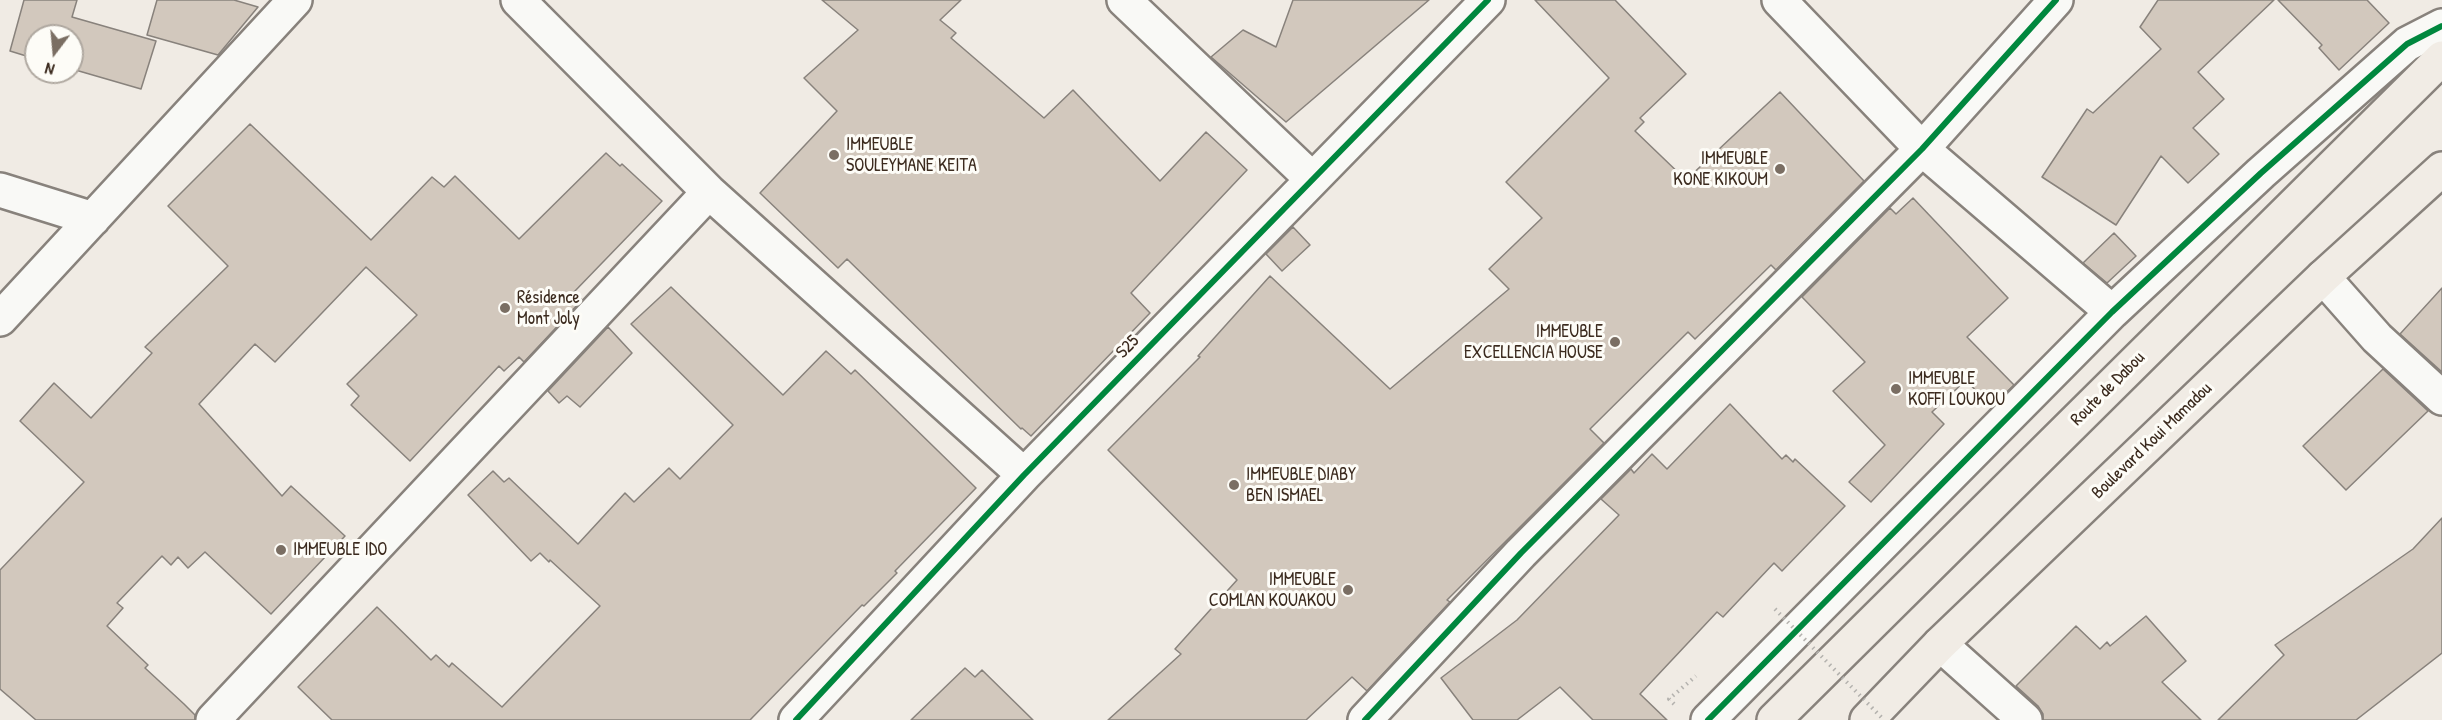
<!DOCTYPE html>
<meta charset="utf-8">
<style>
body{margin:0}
#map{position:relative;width:2442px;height:720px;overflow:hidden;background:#f0ebe4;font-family:"Patrick Hand",sans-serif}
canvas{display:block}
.north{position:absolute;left:24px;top:24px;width:60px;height:60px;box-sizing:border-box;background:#fdfcf7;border:2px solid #afa8a0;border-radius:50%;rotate:196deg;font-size:16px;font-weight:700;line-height:24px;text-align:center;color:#3b2a1e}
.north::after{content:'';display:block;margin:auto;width:21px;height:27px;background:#7a6e63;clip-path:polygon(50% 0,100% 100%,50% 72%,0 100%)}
</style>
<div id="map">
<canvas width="2442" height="720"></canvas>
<div class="north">N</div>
</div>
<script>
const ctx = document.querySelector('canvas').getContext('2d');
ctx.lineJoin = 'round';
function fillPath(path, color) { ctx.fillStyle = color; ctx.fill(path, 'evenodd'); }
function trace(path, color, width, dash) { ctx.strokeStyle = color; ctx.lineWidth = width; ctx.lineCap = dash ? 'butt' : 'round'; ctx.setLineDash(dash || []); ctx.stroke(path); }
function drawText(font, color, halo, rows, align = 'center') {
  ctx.font = font + ' "Patrick Hand",sans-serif'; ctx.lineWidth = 6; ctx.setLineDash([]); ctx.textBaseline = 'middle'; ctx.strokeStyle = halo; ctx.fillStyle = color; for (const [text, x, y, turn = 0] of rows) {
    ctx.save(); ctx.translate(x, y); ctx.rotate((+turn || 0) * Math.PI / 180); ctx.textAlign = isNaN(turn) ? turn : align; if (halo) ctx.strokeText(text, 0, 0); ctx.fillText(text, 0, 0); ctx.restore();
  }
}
const building = new Path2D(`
 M 24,0 L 77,0 L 72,17 L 156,41 L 141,89 L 72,69 L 72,36 L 36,36 L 36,59 L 10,51 Z
 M 157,0 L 234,0 L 258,7 L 218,55 L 147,35 Z
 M 822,0 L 961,0 L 940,20 L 956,33 L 951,38 L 1044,118 L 1073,90 L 1160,181 L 1206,132 L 1247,170 L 1131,293 L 1150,313 L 1031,436 L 1022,428 L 1021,429 L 847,259 L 838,268 L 760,193 L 837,111 L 804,78 L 858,30 Z
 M 1293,0 L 1429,0 L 1286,122 L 1211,57 L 1243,30 L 1276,47 Z
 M 1535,0 L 1615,0 L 1686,74 L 1640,118 L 1644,122 L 1635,131 L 1686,180 L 1780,92 L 1864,181 L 1776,270 L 1771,265 L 1695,339 L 1688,332 L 1590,429 L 1604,443 L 1447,600 L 1450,602 L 1367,691 L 1352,677 L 1306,720 L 1108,720 L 1181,654 L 1175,649 L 1237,580 L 1108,450 L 1200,357 L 1198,356 L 1270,276 L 1390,389 L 1509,289 L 1489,269 L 1542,218 L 1506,182 L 1609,78 Z
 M 2158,0 L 2274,0 L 2198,72 L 2224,99 L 2193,128 L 2219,154 L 2188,183 L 2161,156 L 2116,225 L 2042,177 L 2087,109 L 2093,113 L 2161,49 L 2140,27 Z
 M 2278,0 L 2367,0 L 2389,23 L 2339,70 L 2319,48 L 2322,45 Z
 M 250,124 L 371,240 L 432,177 L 444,187 L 455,176 L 519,239 L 606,153 L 620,166 L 622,164 L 662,201 L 574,292 L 582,300 L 524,362 L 519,357 L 504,371 L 499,366 L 410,461 L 351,405 L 359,396 L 347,384 L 417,315 L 366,267 L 275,362 L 255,344 L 199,404 L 282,496 L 291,486 L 345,536 L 271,614 L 205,552 L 188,568 L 178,557 L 171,565 L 162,556 L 117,603 L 123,608 L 107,626 L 148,665 L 145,668 L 184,704 L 195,715 L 195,720 L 36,720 L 0,689 L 0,570 L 84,482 L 20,421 L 54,383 L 91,418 L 152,353 L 145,347 L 228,266 L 168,206 Z
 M 1913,198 L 2008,298 L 1967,337 L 2014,385 L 1991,407 L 1966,380 L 1932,412 L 1944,424 L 1871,502 L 1849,482 L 1885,445 L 1833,391 L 1865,362 L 1802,297 L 1890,208 L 1896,214 Z
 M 1293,227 L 1310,245 L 1282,271 L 1266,254 Z
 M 2114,233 L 2136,256 L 2107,283 L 2083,263 Z
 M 671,287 L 783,395 L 826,351 L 851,374 L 855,370 L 976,488 L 895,571 L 897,573 L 864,606 L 862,605 L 750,720 L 332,720 L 298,687 L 377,607 L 431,660 L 436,655 L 449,667 L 452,663 L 502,707 L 600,606 L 550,560 L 549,562 L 540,553 L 531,561 L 468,495 L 493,471 L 504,482 L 509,478 L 578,544 L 625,493 L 634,502 L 669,468 L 680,479 L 733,425 L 631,324 Z
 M 2442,288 L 2442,372 L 2400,334 Z
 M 608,327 L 632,353 L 580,407 L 567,396 L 559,403 L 548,391 Z
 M 2383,369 L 2428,411 L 2346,490 L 2303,446 Z
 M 1730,404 L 1782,459 L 1786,455 L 1793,462 L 1795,459 L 1845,506 L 1782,571 L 1774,563 L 1723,617 L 1717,612 L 1640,694 L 1667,720 L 1593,720 L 1560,687 L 1517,720 L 1473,720 L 1441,678 L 1517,620 L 1619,515 L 1601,499 L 1631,469 L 1634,473 L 1652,454 L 1667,469 Z
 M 2442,518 L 2442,653 L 2356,720 L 2218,720 L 2284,655 L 2275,645 L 2413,549 Z
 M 2146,616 L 2186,661 L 2162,682 L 2201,720 L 2043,720 L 2043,714 L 2038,706 L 2016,686 L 2076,626 L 2100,649 L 2107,642 L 2110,646 Z
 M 965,668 L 975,677 L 982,670 L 1033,720 L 911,720 Z`);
fillPath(building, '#d2c8bd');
trace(building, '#88827c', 1.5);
const street = new Path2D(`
 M 518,0 L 709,192 L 1024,475
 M 1124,0 L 1312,179
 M 1779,0 L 1922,149 L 2112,312
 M 0,190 L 93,219
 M 2323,277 L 2377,338 L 2442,398
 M 0,319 L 295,0
 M 1940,644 L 2025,720
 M 213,720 L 709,192
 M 796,720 L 1024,475 L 1488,0
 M 1365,720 L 1521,553 L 1922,149 L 2056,0
 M 1708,720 L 2112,312 L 2261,173 L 2407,44 L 2442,26`);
const primary = new Path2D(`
 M 1774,720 L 2442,58
 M 1867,720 L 1940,644 L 2323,277 L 2442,169`);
trace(street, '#88827c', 38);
trace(primary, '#88827c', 38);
trace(new Path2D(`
 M 1674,704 L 1669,699 L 1696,676`), '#b4b2ae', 4, [1.5, 4.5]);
trace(street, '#f9f9f6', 33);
trace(primary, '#f1ece5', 33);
trace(new Path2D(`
 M 1775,609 L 1884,720`), '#b4b2ae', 4, [1.5, 4.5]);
trace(new Path2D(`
 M 796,720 L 1024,475 L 1488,0
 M 1365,720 L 1521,553 L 1922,149 L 2056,0
 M 1708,720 L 2112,312 L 2261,173 L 2407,44 L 2442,26`), '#00873e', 6);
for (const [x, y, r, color] of [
 [834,155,6,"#7a6e63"],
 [1780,169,6,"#7a6e63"],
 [505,308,6,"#7a6e63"],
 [1615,342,6,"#7a6e63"],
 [1896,389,6,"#7a6e63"],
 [1234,485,6,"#7a6e63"],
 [281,550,6,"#7a6e63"],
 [1348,590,6,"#7a6e63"]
]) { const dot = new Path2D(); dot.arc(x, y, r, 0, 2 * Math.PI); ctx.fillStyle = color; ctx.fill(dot); trace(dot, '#fdfcf7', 2); }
drawText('18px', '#3b2a1e', '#fdfcf7', [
 ["IMMEUBLE",846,145],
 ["SOULEYMANE KEITA",846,166],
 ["IMMEUBLE",1768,159,"right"],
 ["KONE KIKOUM",1768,180,"right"],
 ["Résidence",517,298],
 ["Mont Joly",517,319],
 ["IMMEUBLE",1603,332,"right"],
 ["EXCELLENCIA HOUSE",1603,353,"right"],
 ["IMMEUBLE",1908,379],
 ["KOFFI LOUKOU",1908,400],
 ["IMMEUBLE DIABY",1246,475],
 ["BEN ISMAEL",1246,496],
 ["IMMEUBLE IDO",293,550],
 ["IMMEUBLE",1336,580,"right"],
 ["COMLAN KOUAKOU",1336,601,"right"]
], 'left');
drawText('18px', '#3b2a1e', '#fdfcf7', [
 ["S25",1128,347,-46],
 ["Route de Dabou",2108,389,-45],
 ["Boulevard Koui Mamadou",2152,441,-44]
]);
</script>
